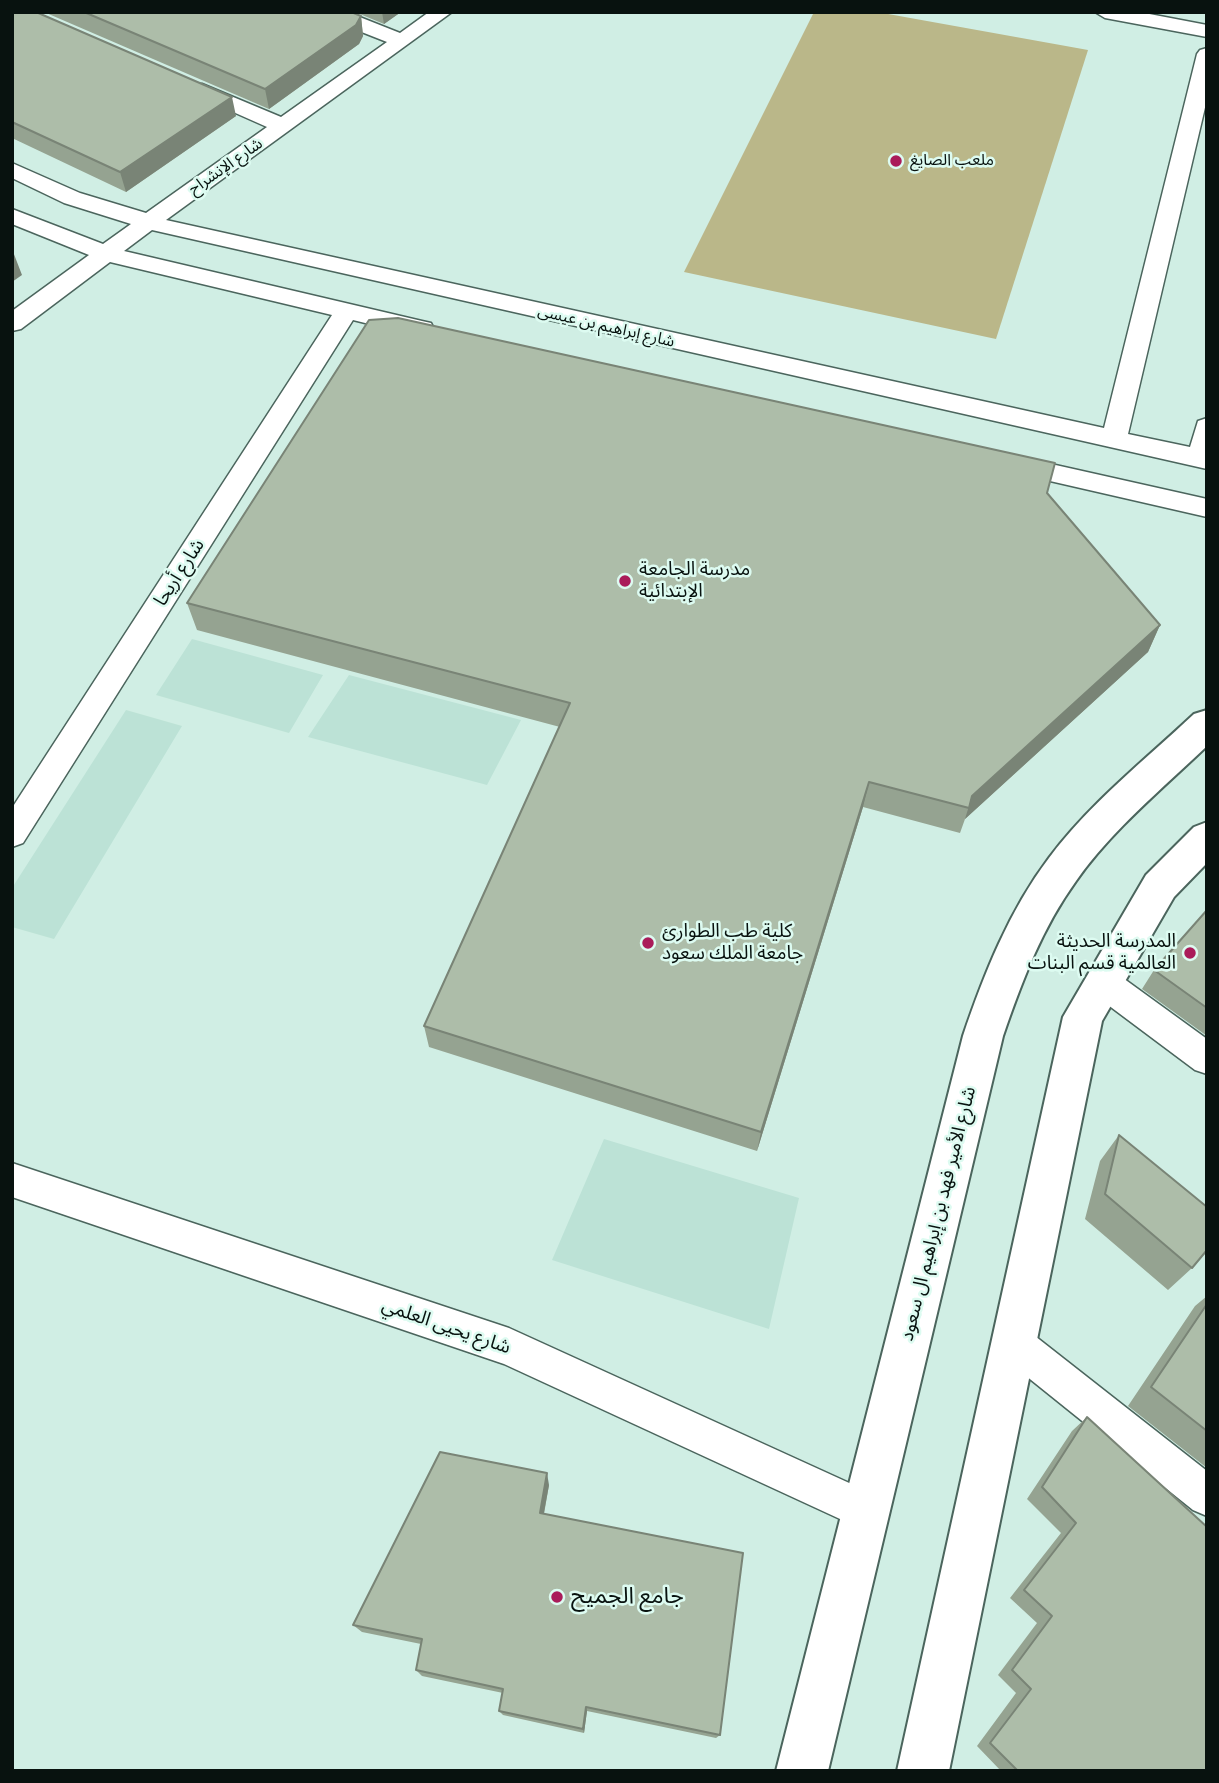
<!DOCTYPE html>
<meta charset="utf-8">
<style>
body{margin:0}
#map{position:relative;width:1219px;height:1783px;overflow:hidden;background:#d0eee4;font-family:"Source Serif 4",serif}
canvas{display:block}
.frame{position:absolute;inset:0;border:14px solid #08120f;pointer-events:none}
</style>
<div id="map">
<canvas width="1219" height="1783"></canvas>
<div class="frame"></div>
</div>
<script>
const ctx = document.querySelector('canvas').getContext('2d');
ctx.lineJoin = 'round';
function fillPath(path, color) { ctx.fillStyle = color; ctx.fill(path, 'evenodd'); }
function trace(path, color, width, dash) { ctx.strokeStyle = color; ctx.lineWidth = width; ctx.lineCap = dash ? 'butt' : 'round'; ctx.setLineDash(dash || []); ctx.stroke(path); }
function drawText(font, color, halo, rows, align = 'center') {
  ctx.font = font + ' "Source Serif 4","Noto Sans Arabic",serif'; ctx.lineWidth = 5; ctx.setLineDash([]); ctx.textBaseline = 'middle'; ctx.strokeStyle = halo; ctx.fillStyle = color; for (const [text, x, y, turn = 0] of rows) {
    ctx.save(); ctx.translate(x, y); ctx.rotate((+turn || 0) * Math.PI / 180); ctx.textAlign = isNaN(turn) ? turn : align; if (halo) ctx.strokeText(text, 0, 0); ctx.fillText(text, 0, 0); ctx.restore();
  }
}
fillPath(new Path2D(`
 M 192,639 L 323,675 L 289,733 L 156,695 Z
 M 349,675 L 521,720 L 487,785 L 308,737 Z
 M 126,710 L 182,726 L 54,939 L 12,927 L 12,888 Z
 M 604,1139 L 799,1198 L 769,1329 L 552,1260 Z`), '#bce2d6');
fillPath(new Path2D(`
 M 814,12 L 877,12 L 1088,50 L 996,339 L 684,272 Z`), '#bab789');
const street = new Path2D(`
 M 318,12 L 347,12 L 400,33 L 429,12 L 452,12 L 166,220 L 1104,428 L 1197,54 L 1200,50 L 1207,48 L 1207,99 L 1128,434 L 1190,447 L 1198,421 L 1207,418 L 1207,469 L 152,230 L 124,251 L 422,321 L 431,323 L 434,329 L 431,335 L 422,337 L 353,320 L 23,843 L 12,847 L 12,808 L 332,315 L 110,262 L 21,329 L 12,331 L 12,311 L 89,255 L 12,224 L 12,209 L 103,244 L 131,224 L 64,203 L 12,178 L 12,163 L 80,193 L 146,213 L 267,127 L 188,92 L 185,88 L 188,84 L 202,84 L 281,117 L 387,42 L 321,16 Z
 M 1095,12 L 1139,12 L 1207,25 L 1207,37 L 1105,18 Z
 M 1011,455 L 1207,499 L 1207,517 L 1002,470 L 998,464 L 1002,458 Z
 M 1104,969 L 1116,973 L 1207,1039 L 1207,1074 L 1195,1070 L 1092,993 L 1088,983 L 1092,973 Z
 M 12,1163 L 509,1328 L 880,1497 L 886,1511 L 880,1525 L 866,1531 L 504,1364 L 12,1197 Z
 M 1013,1323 L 1026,1329 L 1207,1471 L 1207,1516 L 1193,1510 L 1000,1355 L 994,1342 L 1000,1329 Z`);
const secondary = new Path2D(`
 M 1207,710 L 1207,746 C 1162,789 1112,830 1076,881 C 1042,928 1022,981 1003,1036 L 828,1771 L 776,1771 L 963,1036 C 984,974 1009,911 1049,858 C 1090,803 1145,760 1194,714 Z
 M 1207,822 L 1207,863 L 1174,897 L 1102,1021 L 949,1771 L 897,1771 L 1063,1017 L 1146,875 L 1194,827 Z`);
trace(street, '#4b655d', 3);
trace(secondary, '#4b655d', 4);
fillPath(street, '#fff');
fillPath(secondary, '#fff');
fillPath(new Path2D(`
 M 12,12 L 236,116 L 126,192 L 12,138 Z
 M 44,12 L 351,12 L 361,16 L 363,36 L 359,44 L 269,109 Z
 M 355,12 L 401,12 L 384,24 Z
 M 1047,493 L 1160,625 L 1148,652 L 965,819 L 960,833 L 863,807 L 757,1151 L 429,1047 L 424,1026 L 560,727 L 197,630 L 187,603 Z
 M 1207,910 L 1207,1036 L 1142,989 L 1154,970 Z
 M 1119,1135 L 1192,1268 L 1168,1290 L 1085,1219 L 1100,1161 Z
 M 1207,1296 L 1207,1468 L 1128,1406 L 1195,1306 Z
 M 1087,1417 L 1207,1771 L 1001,1771 L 977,1746 L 1016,1693 L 998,1675 L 1037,1623 L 1010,1598 L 1061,1533 L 1027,1499 L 1072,1431 Z
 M 549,1485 L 544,1514 L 720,1735 L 716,1738 L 587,1711 L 584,1733 L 503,1715 L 499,1711 L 503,1693 L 422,1676 L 416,1670 L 421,1644 L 362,1632 L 353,1625 Z`), '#95a391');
fillPath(new Path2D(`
 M 382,12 L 401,12 L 384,24 Z
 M 361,16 L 363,36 L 359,44 L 269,109 L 265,89 Z
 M 232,97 L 236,116 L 126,192 L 120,172 Z
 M 12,249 L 22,275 L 12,282 Z
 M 1160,625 L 1148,652 L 965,819 L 972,796 Z
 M 869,782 L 863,807 L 757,1151 L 761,1132 Z
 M 547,1473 L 549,1485 L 542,1523 L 540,1513 Z
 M 586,1707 L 587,1711 L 584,1733 L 583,1729 Z`), '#798476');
const building = new Path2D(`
 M 12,12 L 36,12 L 232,97 L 120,172 L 12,122 Z
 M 84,12 L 351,12 L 361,16 L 356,25 L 265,89 Z
 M 398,318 L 1055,463 L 1047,493 L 1160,625 L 972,796 L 969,808 L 869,782 L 761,1132 L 424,1026 L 570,703 L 187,603 L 369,320 Z
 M 1207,910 L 1207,1008 L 1154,970 Z
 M 1119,1135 L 1207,1207 L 1207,1250 L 1192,1268 L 1105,1194 Z
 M 1207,1304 L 1207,1431 L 1151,1387 Z
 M 1087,1417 L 1207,1527 L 1207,1771 L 1018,1771 L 990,1743 L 1031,1689 L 1012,1670 L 1052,1616 L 1024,1590 L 1076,1523 L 1042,1487 Z
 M 440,1452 L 547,1473 L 540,1513 L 743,1553 L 720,1735 L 586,1707 L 583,1729 L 499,1711 L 503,1689 L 416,1670 L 422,1639 L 353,1625 Z`);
fillPath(building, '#adbda9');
trace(building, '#798476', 2);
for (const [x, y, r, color] of [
 [896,161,7,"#aa1c5a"],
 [625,581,7,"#aa1c5a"],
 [648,943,7,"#aa1c5a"],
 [1190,953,7,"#aa1c5a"],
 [557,1597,7,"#aa1c5a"]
]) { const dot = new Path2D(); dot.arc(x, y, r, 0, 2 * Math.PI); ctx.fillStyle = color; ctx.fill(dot); trace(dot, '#ddfbf1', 2.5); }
drawText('16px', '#08120f', '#ddfbf1', [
 ["ملعب الصايغ",910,161]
], 'left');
drawText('16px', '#08120f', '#ddfbf1', [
 ["شارع الإنشراح",226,167,-35],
 ["شارع إبراهيم بن عيسى",606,327,13]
]);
drawText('19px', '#08120f', '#ddfbf1', [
 ["مدرسة الجامعة",639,570],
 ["الإبتدائية",639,592],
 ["كلية طب الطوارئ",662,932],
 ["جامعة الملك سعود",662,954],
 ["المدرسة الحديثة",1176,942,"right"],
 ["العالمية قسم البنات",1176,964,"right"]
], 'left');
drawText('19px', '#08120f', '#ddfbf1', [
 ["شارع أريحا",180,573,-57],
 ["شارع الأمير فهد بن إبراهيم ال سعود",939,1214,-76],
 ["شارع يحيى العلمي",446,1327,19]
]);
drawText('23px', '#08120f', '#ddfbf1', [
 ["جامع الجميح",571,1597]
], 'left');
</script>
